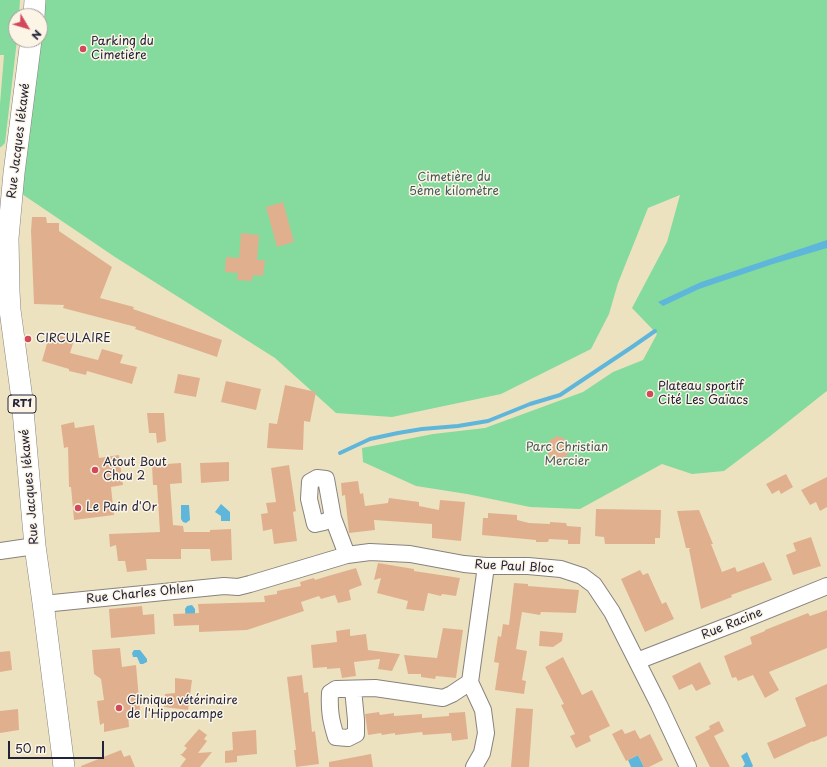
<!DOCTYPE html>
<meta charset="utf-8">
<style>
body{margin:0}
#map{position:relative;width:827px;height:767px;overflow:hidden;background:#ede2c0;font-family:"Playpen Sans",sans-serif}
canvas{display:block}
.north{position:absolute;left:8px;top:8px;width:40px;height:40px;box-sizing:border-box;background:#fcf5e5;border:1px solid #a5a1a1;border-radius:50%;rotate:128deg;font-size:11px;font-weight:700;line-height:16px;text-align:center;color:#22223b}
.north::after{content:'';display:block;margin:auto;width:14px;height:18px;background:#d1495b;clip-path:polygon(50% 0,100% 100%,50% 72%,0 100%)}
.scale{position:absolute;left:8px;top:741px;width:96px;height:18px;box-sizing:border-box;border:2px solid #22223b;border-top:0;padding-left:5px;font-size:12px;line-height:14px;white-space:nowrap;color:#22223b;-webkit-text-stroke:3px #fcf5e5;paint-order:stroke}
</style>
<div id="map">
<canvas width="827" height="767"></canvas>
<div class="north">N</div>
<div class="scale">50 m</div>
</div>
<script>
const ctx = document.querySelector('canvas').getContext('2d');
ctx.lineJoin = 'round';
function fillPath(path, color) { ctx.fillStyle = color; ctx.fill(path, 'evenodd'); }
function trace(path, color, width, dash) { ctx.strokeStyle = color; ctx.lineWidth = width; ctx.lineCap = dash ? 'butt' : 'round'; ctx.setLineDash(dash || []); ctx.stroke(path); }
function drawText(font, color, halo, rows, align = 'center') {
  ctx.font = font + ' "Playpen Sans",sans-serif'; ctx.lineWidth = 3; ctx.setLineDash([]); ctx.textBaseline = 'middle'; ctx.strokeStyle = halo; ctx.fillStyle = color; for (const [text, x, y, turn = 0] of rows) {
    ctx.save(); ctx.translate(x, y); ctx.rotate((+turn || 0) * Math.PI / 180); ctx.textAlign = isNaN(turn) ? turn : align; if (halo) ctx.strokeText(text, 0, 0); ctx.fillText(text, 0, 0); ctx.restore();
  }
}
fillPath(new Path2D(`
 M 0,0 L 20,0 L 19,16 L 16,16 L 16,40 L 17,40 L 5,143 L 1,147 L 0,147 L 0,104 L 4,55 L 0,55 Z
 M 35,0 L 827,0 L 827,391 L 823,394 L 769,437 L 724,471 L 692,474 L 662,464 L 580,509 L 530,507 L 467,494 L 416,486 L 363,462 L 362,448 L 433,434 L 485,428 L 583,392 L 613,372 L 643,360 L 657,334 L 632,308 L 667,242 L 680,195 L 648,208 L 618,283 L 609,314 L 591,349 L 501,394 L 392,417 L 336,413 L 275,358 L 115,257 L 22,194 L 14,173 L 40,40 L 40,16 Z`), '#85da9d');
fillPath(new Path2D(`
 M 827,240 L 827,248 L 773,264 L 699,289 L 663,306 L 658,302 L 701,282 Z
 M 221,504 L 230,512 L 230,521 L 221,521 L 221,516 L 215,512 Z
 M 181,505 L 189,505 L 190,520 L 186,523 L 183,522 L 181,519 Z
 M 192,605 L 195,609 L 195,617 L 186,622 L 185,609 L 187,606 Z
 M 134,650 L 140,650 L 147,659 L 147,662 L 143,664 L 140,664 L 137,657 L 133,657 L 132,653 Z
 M 747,752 L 753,766 L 752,767 L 743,767 L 745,764 L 741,756 Z
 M 638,755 L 644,767 L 631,767 L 628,760 Z`), '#5eb6db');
trace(new Path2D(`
 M 340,453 L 370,439 L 398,433 L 422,429 L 458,426 L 488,421 L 530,404 L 560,395 L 632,347 L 655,331`), '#5eb6db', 4);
fillPath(new Path2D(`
 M 283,202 L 294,242 L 277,247 L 266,207 Z
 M 32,217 L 46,217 L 47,223 L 59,223 L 59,231 L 112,267 L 100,298 L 134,307 L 133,309 L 222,340 L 217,357 L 135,329 L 136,327 L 63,308 L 64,305 L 34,304 L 31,231 Z
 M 241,233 L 259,235 L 257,260 L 265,260 L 263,276 L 253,275 L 252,281 L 237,280 L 238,273 L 225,272 L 226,257 L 239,258 Z
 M 50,333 L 74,340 L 70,353 L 98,360 L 102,349 L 123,355 L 120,363 L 137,367 L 132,384 L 87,371 L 86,375 L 69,371 L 69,369 L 42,361 Z
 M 178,374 L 200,378 L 196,397 L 174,393 Z
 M 226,381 L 261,389 L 256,410 L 221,402 Z
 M 285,385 L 316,392 L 310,422 L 304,421 L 303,450 L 267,448 L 269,423 L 277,424 Z
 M 147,413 L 164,413 L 166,441 L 157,443 L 156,433 L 149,433 Z
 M 74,422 L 75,428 L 94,425 L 99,458 L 119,455 L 123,485 L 111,487 L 114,515 L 74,520 L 71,487 L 69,487 L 68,447 L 64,448 L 61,425 Z
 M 557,436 L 564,438 L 569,446 L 568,454 L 562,459 L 556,461 L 549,456 L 547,447 L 550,440 Z
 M 229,462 L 229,481 L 201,483 L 200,463 Z
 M 181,463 L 182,483 L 170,484 L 173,525 L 183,526 L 184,532 L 210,532 L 210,530 L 231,529 L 232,560 L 211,561 L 210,549 L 181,549 L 181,559 L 146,559 L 147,570 L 127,572 L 125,561 L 118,561 L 116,545 L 110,547 L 109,534 L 160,532 L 157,485 L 153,485 L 152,465 Z
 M 289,465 L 296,511 L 293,512 L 297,541 L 274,544 L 272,529 L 263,531 L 261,514 L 268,513 L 266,503 L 276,502 L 271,468 Z
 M 786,474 L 793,487 L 781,494 L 779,490 L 772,494 L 766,484 Z
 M 827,477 L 827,507 L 820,511 L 816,502 L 810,505 L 801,490 Z
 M 358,481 L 360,494 L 363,493 L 365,506 L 388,503 L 389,498 L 419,502 L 419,506 L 439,510 L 440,500 L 465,502 L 461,541 L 432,538 L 432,524 L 374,520 L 375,530 L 349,533 L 345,495 L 342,496 L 341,483 Z
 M 596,509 L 661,510 L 660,538 L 655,538 L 655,544 L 605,544 L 604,537 L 595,536 Z
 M 699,510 L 713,544 L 711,544 L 722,572 L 735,567 L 737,572 L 764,562 L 772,580 L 731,595 L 732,597 L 701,609 L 689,549 L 691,548 L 686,548 L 677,511 Z
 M 488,513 L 517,515 L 517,520 L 529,523 L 550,524 L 550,522 L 566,523 L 567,526 L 581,527 L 580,544 L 568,544 L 568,540 L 549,539 L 548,542 L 536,542 L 536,540 L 482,535 L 483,518 L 488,518 Z
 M 811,537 L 821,566 L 793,575 L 786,555 L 796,551 L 793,543 Z
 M 378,563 L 414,569 L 414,571 L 460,578 L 456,596 L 442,594 L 441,596 L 428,593 L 424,611 L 406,609 L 408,601 L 377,593 L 381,578 L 374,580 Z
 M 356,568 L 362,585 L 349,590 L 351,600 L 338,603 L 335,595 L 321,599 L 319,596 L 301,602 L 304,611 L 247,630 L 199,632 L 199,625 L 174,626 L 173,614 L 199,613 L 198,604 L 265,602 L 264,596 L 277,594 L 277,591 L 301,586 L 300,582 L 314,578 L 315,580 L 328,576 Z
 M 640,570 L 643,575 L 648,573 L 662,604 L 666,602 L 674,619 L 645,632 L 621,579 Z
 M 514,583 L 528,584 L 528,586 L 579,590 L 576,613 L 541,612 L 540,615 L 522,612 L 516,649 L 527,651 L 522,680 L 526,681 L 524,694 L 495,690 L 499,663 L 494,662 L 498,636 L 501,637 L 503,624 L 509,625 Z
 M 142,606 L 143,615 L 154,614 L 155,634 L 111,638 L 109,609 Z
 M 827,610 L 827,648 L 769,672 L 779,690 L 765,698 L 753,675 L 738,681 L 736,677 L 732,678 L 724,656 L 752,644 L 750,637 L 765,631 L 765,630 L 808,613 L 810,616 Z
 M 443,628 L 463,630 L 456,678 L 436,676 L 435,679 L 421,677 L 421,674 L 408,674 L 404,655 L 437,658 Z
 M 350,629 L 350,636 L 366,634 L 368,650 L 400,654 L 392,671 L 378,669 L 380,659 L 354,662 L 356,676 L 342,678 L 340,668 L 327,669 L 327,667 L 313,668 L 311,645 L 337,642 L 336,631 Z
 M 540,631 L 563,633 L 562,641 L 553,647 L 539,646 Z
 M 120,648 L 122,667 L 136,665 L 140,710 L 128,713 L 129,727 L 104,732 L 104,723 L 100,725 L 97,701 L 104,700 L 101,679 L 94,674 L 92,650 Z
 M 10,651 L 12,670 L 0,672 L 0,652 Z
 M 563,657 L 582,695 L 592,690 L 610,726 L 589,736 L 591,741 L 576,748 L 570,736 L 575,734 L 561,705 L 564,704 L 545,667 Z
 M 700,662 L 711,684 L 696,691 L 692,684 L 679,690 L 672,676 Z
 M 302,675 L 304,693 L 308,692 L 312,732 L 315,731 L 319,764 L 296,767 L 294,750 L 296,750 L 287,677 Z
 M 175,678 L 192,680 L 188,710 L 164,707 L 165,694 L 175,693 Z
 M 827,684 L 827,736 L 813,742 L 813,741 L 774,759 L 767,743 L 806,726 L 795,698 Z
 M 516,708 L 533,709 L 529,767 L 511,767 Z
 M 18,709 L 19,730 L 0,733 L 0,711 Z
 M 379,712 L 380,715 L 394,713 L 394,716 L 422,714 L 422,718 L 449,716 L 449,713 L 465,712 L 468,739 L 452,741 L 451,733 L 423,735 L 422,732 L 395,735 L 395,733 L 382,735 L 381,733 L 368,735 L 365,714 Z
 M 719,721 L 724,731 L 714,736 L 730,767 L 710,767 L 695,737 L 710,729 L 709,726 Z
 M 199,729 L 207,735 L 204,739 L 207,741 L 198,753 L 212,752 L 200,767 L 180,767 L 186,759 L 180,754 L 182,754 L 187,748 L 184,746 Z
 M 622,729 L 625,734 L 635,730 L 640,739 L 650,734 L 663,760 L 649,767 L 644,767 L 638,755 L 626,761 L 612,734 Z
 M 256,730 L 257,754 L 237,756 L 237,762 L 225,763 L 225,751 L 233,750 L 232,732 Z
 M 121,750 L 124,757 L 130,755 L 135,767 L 81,767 L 81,766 Z
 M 371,754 L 373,767 L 329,767 L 329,762 Z`), '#e0b08e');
const minor = new Path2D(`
 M 333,518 L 324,522 L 315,524 L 309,499 L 310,482 L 317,478 L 326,479 L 333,518 L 347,555
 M 0,551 L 35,546
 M 43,603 L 53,603 L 224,586 L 238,587 L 250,584 L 347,555 L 370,552 L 410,554 L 464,564 L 486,566 L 528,566 L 561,569 L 582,576 L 594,585 L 612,612 L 659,705 L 688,767
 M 637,661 L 738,622 L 827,586
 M 353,689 L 356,720 L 356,734 L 348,738 L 336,737 C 331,721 329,711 330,693 L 336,689 L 375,688 L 443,698 L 452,694 L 470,682
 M 474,767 L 482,753 L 486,733 L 483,710 L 470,682 L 486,566`);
const major = new Path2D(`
 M 34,16 L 35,0
 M 31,40 L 14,173 L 8,238 L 9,291 L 10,310 L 22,399 L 35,546 L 43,603 L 64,767`);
trace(minor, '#88827e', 18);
trace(major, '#88827e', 22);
trace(minor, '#fff', 16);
trace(major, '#fff', 21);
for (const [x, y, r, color] of [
 [83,49,4,"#d1495b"],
 [28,339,4,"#d1495b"],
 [650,394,4,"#d1495b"],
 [95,470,4,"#d1495b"],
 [78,508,4,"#d1495b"],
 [119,708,4,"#d1495b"]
]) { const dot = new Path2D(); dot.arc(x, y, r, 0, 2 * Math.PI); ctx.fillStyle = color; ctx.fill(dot); trace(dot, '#fcf5e5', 1.5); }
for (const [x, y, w] of [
 [22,404,28]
]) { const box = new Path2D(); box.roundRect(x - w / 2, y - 9, w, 18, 3); ctx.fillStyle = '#fcf5e5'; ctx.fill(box); trace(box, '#22223b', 1); }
drawText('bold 11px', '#22223b', null, [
 ["RT1",22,404]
]);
drawText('12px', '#22223b', '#fcf5e5', [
 ["Parking du",91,42],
 ["Cimetière",91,56],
 ["CIRCULAIRE",36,339],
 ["Plateau sportif",658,387],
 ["Cité Les Gaïacs",658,401],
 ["Atout Bout",103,463],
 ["Chou 2",103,477],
 ["Le Pain d'Or",86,508],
 ["Clinique vétérinaire",127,701],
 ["de l'Hippocampe",127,715]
], 'left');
drawText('12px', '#22223b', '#fcf5e5', [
 ["Rue Jacques Iékawé",19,141,-83],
 ["Rue Jacques Iékawé",30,487,-95],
 ["Rue Paul Bloc",514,567,3],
 ["Rue Charles Ohlen",140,594,-6],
 ["Rue Racine",732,624,-22]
]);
drawText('12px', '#405958', '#fcf5e5', [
 ["Cimetière du",454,178],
 ["5ème kilomètre",454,192],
 ["Parc Christian",567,448],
 ["Mercier",567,462]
]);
</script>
